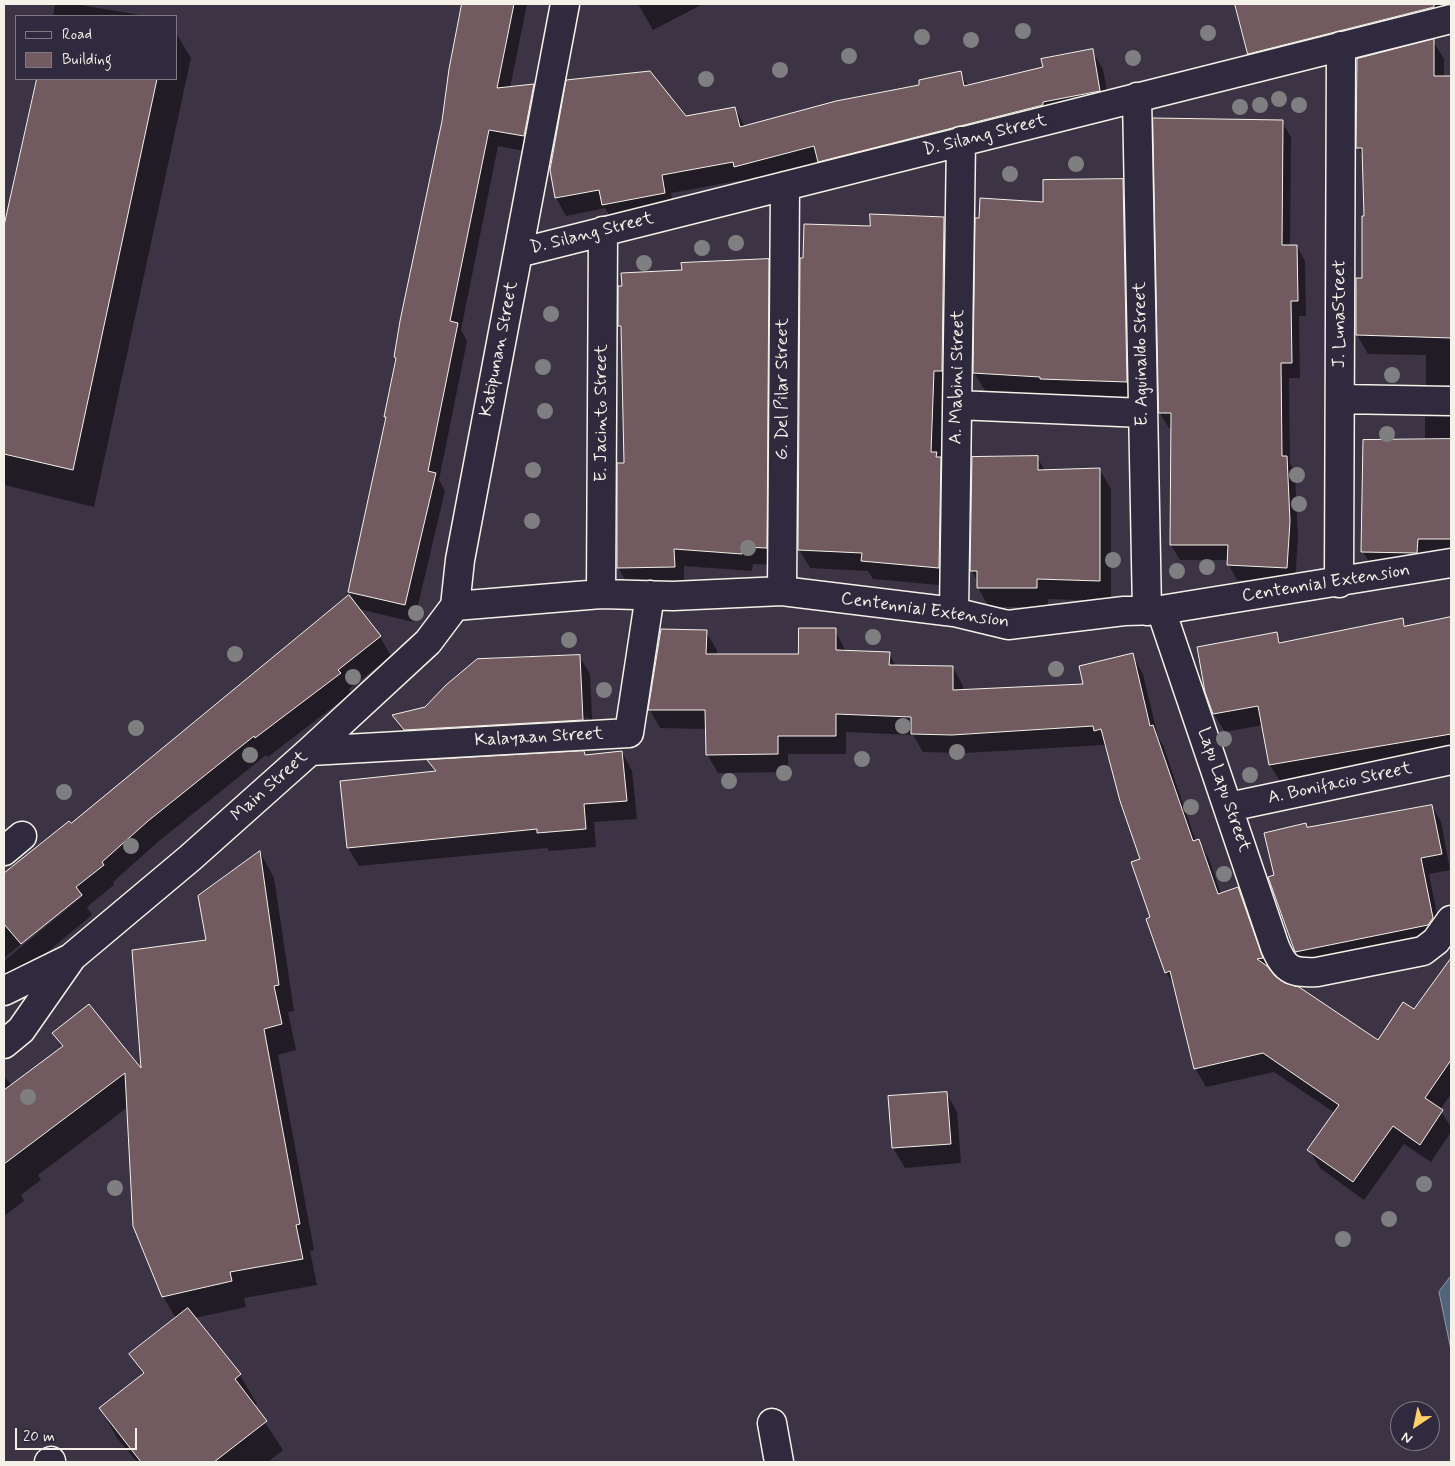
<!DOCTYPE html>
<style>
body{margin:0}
#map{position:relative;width:1455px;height:1466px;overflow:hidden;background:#3c3444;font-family:Mynerve,sans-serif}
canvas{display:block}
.frame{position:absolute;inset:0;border:5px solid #f4f1e8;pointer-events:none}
.legend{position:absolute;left:15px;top:15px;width:162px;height:65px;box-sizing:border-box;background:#2f2a3d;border:1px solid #7e7a81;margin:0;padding:6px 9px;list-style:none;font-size:15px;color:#f4f1e8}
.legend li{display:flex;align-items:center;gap:10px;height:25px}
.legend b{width:25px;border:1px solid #7e7a81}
.north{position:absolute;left:1390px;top:1401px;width:50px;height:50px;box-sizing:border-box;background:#2f2a3d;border:1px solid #7e7a81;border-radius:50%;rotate:214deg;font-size:14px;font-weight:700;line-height:20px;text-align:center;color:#f4f1e8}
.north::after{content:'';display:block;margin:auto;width:18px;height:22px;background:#ffd166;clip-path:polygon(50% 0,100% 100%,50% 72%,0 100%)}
.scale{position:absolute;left:15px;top:1428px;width:122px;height:22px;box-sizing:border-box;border:2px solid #f4f1e8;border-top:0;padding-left:6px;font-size:15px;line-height:18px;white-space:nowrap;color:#f4f1e8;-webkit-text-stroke:4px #2f2a3d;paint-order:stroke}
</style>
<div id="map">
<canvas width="1455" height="1466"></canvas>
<div class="frame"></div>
<ul class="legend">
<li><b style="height:6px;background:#2f2a3d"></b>Road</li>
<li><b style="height:14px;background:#715b60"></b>Building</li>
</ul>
<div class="north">N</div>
<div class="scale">20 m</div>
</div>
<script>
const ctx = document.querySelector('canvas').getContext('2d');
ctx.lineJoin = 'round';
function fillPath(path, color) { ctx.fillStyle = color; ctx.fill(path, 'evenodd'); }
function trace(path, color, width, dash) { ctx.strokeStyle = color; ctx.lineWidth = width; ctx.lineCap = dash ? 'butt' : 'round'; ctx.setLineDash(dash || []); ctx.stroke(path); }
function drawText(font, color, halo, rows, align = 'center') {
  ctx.font = font + ' Mynerve,sans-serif'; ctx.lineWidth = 5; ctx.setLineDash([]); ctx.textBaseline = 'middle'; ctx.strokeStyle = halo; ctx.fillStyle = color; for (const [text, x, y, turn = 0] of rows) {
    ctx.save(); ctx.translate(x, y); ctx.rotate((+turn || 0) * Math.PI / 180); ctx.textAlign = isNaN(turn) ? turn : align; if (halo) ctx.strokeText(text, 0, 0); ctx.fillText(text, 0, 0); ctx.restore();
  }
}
const water = new Path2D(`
 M 1451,1276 L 1451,1350 L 1439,1292 Z`);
fillPath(water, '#50647b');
trace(water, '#929ca7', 1);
fillPath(new Path2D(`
 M 55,4 L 75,4 L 146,16 L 53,16 Z
 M 463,4 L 527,4 L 510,88 L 533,85 L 543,102 L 534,153 L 498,146 L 461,330 L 467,341 L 439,480 L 445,491 L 414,622 L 358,609 L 380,637 L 391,656 L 349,689 L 351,693 L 268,757 L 266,755 L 159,841 L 113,882 L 114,885 L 87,907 L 92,915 L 4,988 L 4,961 L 83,896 L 83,893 L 4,958 L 4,874 L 357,605 L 349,592 L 387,420 L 385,416 L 395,357 L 443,121 L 450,69 Z
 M 638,4 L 703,4 L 653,30 Z
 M 1236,4 L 1451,4 L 1451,16 L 1261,73 L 1250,53 ZM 1355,15 L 1355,27 L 1353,27 L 1352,16 Z
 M 176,33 L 191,58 L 94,507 L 4,485 L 4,232 L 38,79 L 176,79 Z
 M 1433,41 L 1444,59 L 1444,77 L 1451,77 L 1451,404 L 1437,403 L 1426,385 L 1426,355 L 1368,354 L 1357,335 L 1357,279 L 1363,279 L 1365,217 L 1363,157 L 1358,147 Z
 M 1092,51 L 1103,69 L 1110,109 L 746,184 L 742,180 L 671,193 L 674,211 L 613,222 L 605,208 L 566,216 L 556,198 L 686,117 L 735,108 L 745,127 L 920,86 L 960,73 L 968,86 L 1045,68 Z
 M 1282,122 L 1291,137 L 1290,246 L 1297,246 L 1305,261 L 1306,316 L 1299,316 L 1300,378 L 1289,378 L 1290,463 L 1295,472 L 1298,537 L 1295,583 L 1237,580 L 1229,565 L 1229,560 L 1180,560 L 1171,545 L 1172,428 L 1169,428 L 1160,413 Z
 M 1122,180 L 1134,200 L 1138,402 L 986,392 L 974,373 L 1044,203 Z
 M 944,218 L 954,236 L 952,389 L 943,389 L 941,461 L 951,477 L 949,586 L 873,579 L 868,571 L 810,568 L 799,549 L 871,227 Z
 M 768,261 L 778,278 L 776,565 L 753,564 L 752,571 L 684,566 L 684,585 L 628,585 L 618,567 L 625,465 L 622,331 L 619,326 L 683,271 Z
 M 1451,416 L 1451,558 L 1374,570 L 1363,552 L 1425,441 L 1425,417 Z
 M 1037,457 L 1045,471 L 1100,470 L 1111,489 L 1111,601 L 1048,599 L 1048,607 L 989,607 L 978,588 L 978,582 L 971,570 Z
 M 1451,618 L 1451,754 L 1281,783 L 1270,765 L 1263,725 L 1225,732 L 1214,714 L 1276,633 L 1282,644 L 1402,620 L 1406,627 Z
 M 835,630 L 846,652 L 889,654 L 896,666 L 953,667 L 963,686 L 963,691 L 1085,685 L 1132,655 L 1143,674 L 1158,737 L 1163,745 L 1196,842 L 1199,841 L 1209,859 L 1221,894 L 1238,889 L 1248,907 L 1271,973 L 1276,979 L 1298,988 L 1378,1042 L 1414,1011 L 1451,960 L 1451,1094 L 1440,1110 L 1451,1127 L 1451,1132 L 1431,1162 L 1404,1144 L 1364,1200 L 1320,1168 L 1309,1150 L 1335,1113 L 1274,1072 L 1206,1087 L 1195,1068 L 1176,988 L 1166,972 L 1152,918 L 1142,860 L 1107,749 L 1104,745 L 964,753 L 923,752 L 913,735 L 846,732 L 846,754 L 788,754 L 788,772 L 718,773 L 707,754 L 707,729 L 660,728 L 650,710 L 706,632 L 717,650 L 717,655 L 800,655 Z
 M 579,656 L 590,674 L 593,738 L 404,734 L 394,716 L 426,708 ZM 589,718 L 589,721 L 419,730 L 425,728 Z
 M 584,752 L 586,756 L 622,752 L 632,771 L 637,819 L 594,822 L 596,847 L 549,851 L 547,848 L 359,866 L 348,848 L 436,773 L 429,761 Z
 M 1432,806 L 1441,822 L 1450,870 L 1429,874 L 1441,935 L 1305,967 L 1296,951 L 1275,876 L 1306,824 L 1308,828 Z
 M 260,852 L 274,878 L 294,1011 L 288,1012 L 296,1050 L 278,1055 L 314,1250 L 310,1251 L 317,1285 L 244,1298 L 246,1307 L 195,1318 L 240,1375 L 257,1404 L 254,1406 L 283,1450 L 268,1462 L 137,1462 L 117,1438 L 101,1409 L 143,1375 L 131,1355 L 176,1319 L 163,1296 L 128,1107 L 38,1175 L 41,1180 L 21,1195 L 24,1201 L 4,1216 L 4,1077 L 12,1085 L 62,1048 L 54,1034 L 142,1072 L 208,941 Z
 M 946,1093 L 957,1112 L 961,1163 L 905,1168 L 893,1148 L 889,1098 Z`), '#0007');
const building = new Path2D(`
 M 462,4 L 514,4 L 497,88 L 534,84 L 524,136 L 489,130 L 450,321 L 458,323 L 428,471 L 436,473 L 405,605 L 348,592 L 386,417 L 384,417 L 396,358 L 394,357 L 400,321 L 442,121 L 449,69 Z
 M 1235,4 L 1434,4 L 1434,7 L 1248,54 Z
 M 1434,39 L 1434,76 L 1451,76 L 1451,338 L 1356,335 L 1356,278 L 1362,278 L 1362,216 L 1364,216 L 1362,148 L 1356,148 L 1357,59 Z
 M 1093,49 L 1100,91 L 1043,102 L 1043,105 L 818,162 L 814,146 L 734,167 L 733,162 L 662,175 L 665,193 L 602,205 L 599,190 L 555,198 L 550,170 L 566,80 L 650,71 L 686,116 L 735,107 L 740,127 L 836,101 L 919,85 L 919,80 L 961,71 L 964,86 L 1043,67 L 1041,59 Z
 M 37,79 L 157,79 L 73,470 L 4,454 L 4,226 Z
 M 1153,118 L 1283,120 L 1282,245 L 1297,245 L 1298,301 L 1291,301 L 1292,363 L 1281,363 L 1282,456 L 1287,456 L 1290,521 L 1287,568 L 1227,565 L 1228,545 L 1170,545 L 1171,413 L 1159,413 Z
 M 1123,179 L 1127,382 L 1040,379 L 1040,377 L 973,373 L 975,218 L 979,218 L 980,198 L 1043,202 L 1043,180 Z
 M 870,214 L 944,217 L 942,371 L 934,371 L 931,452 L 937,452 L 936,457 L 941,457 L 939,568 L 861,561 L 862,553 L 798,550 L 800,258 L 803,258 L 804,224 L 870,226 Z
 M 769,259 L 767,548 L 743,547 L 742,554 L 674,549 L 675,567 L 617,568 L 617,463 L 624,463 L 621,326 L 618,326 L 618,286 L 622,286 L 621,273 L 682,270 L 681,263 Z
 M 1451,439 L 1451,539 L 1418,539 L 1417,553 L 1415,553 L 1361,552 L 1363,440 Z
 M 1038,456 L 1038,470 L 1100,468 L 1100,581 L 1037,579 L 1037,588 L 977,588 L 977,571 L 970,571 L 972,457 Z
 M 349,595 L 381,636 L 338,670 L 341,673 L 255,738 L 254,736 L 148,821 L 102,862 L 104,865 L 76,887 L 82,895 L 21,944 L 4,924 L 4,873 L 69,821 L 71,823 Z
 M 1451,617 L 1451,734 L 1269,765 L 1258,706 L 1213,714 L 1205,692 L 1197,647 L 1277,632 L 1279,643 L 1403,618 L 1404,626 Z
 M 799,628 L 836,628 L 836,650 L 890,652 L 889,665 L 953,666 L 953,690 L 1083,684 L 1079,666 L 1133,653 L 1150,726 L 1153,725 L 1193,841 L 1199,839 L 1218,894 L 1238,887 L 1263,958 L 1257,959 L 1267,966 L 1275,976 L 1285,983 L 1299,987 L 1378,1040 L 1403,1002 L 1414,1009 L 1451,958 L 1451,1060 L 1425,1098 L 1443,1110 L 1420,1145 L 1393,1126 L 1353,1182 L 1307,1150 L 1339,1105 L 1263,1053 L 1194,1069 L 1170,971 L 1165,973 L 1146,919 L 1150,917 L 1131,862 L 1140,859 L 1120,801 L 1101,729 L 1094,731 L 1093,726 L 952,735 L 911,734 L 911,717 L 836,714 L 836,736 L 778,736 L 778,754 L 706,755 L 705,710 L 648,710 L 661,629 L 707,630 L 706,654 L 798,654 Z
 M 580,655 L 583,720 L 404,730 L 392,715 L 425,707 L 446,685 L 477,659 Z
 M 584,751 L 585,755 L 622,751 L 627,801 L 584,804 L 586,829 L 537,833 L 537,829 L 347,848 L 340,781 L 436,771 L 427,760 Z
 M 1432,805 L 1442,854 L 1421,858 L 1433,918 L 1428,925 L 1295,952 L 1268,877 L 1274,875 L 1264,833 L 1306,823 L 1307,827 Z
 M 260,851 L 279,985 L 274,986 L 282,1024 L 264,1029 L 300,1224 L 296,1225 L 303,1259 L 230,1272 L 232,1281 L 162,1297 L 133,1226 L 125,1073 L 4,1164 L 4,1090 L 63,1046 L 52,1033 L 89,1004 L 141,1068 L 132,950 L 206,940 L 198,896 Z
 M 947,1092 L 951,1144 L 892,1148 L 888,1096 Z
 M 188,1308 L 241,1374 L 235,1379 L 267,1421 L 214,1462 L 141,1462 L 99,1408 L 144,1373 L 129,1354 Z`);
fillPath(building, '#715b60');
trace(building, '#f4f1e8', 1);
const minor = new Path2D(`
 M 1137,97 L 1147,611
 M 518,253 L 1451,19
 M 1340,399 L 1451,401
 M 957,405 L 1143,413
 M 1339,583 L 1341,46
 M 782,591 L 785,186
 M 601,594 L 603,231
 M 455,606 L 601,594 L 673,596 L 782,591 L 954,612 L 1008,625 L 1124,611 L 1161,610 L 1451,563
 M 455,606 L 460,560 L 565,4
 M 1161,610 L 1275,947 C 1285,971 1293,973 1317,972 L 1423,951 L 1436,941 L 1451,920
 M 954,612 L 961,141
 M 310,751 L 629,733 L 650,595
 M 1229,807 L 1451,760
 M 4,851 L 22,836
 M 4,991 L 69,959
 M 4,1044 L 21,1030 L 72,957 L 190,858 L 310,751 L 428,642 L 455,606
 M 772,1423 L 779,1462
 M 49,1462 L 51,1461`);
trace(minor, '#f4f1e8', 31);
trace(minor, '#2f2a3d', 28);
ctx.fillStyle = '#7f7e80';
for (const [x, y] of [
 [1023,31],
 [1208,33],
 [922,37],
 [971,40],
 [849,56],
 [1133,58],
 [780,70],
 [706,79],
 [1279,99],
 [1260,105],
 [1299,105],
 [1240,107],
 [1076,164],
 [1010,174],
 [736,243],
 [702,248],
 [644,263],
 [551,314],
 [543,367],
 [1392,375],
 [545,411],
 [1387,434],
 [533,470],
 [1297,475],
 [1299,504],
 [532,521],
 [748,548],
 [1113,560],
 [1207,567],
 [1177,571],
 [416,613],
 [873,637],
 [569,640],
 [235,654],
 [1056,669],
 [353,677],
 [604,690],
 [903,726],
 [136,728],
 [1224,739],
 [957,752],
 [250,755],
 [862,759],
 [784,773],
 [1250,775],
 [729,781],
 [64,792],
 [1191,807],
 [131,846],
 [1224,874],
 [28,1097],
 [1424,1184],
 [115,1188],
 [1389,1219],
 [1343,1239]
]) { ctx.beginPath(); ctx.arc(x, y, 8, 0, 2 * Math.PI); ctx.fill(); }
drawText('18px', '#f4f1e8', '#2f2a3d', [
 ["D. Silang Street",985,136,-14],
 ["D. Silang Street",592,234,-14],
 ["J. LunaStreet",1340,314,-90],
 ["Katipunan Street",500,349,-79],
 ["E. Aguinaldo Street",1142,354,-91],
 ["A. Mabini Street",958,377,-89],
 ["G. Del Pilar Street",783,389,-90],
 ["E. Jacinto Street",602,413,-90],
 ["Centennial Extension",1326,584,-9],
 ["Centennial Extension",925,611,8],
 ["Kalayaan Street",539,738,-3],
 ["A. Bonifacio Street",1340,784,-12],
 ["Main Street",270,787,-42],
 ["Lapu Lapu Street",1223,790,71]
]);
</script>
